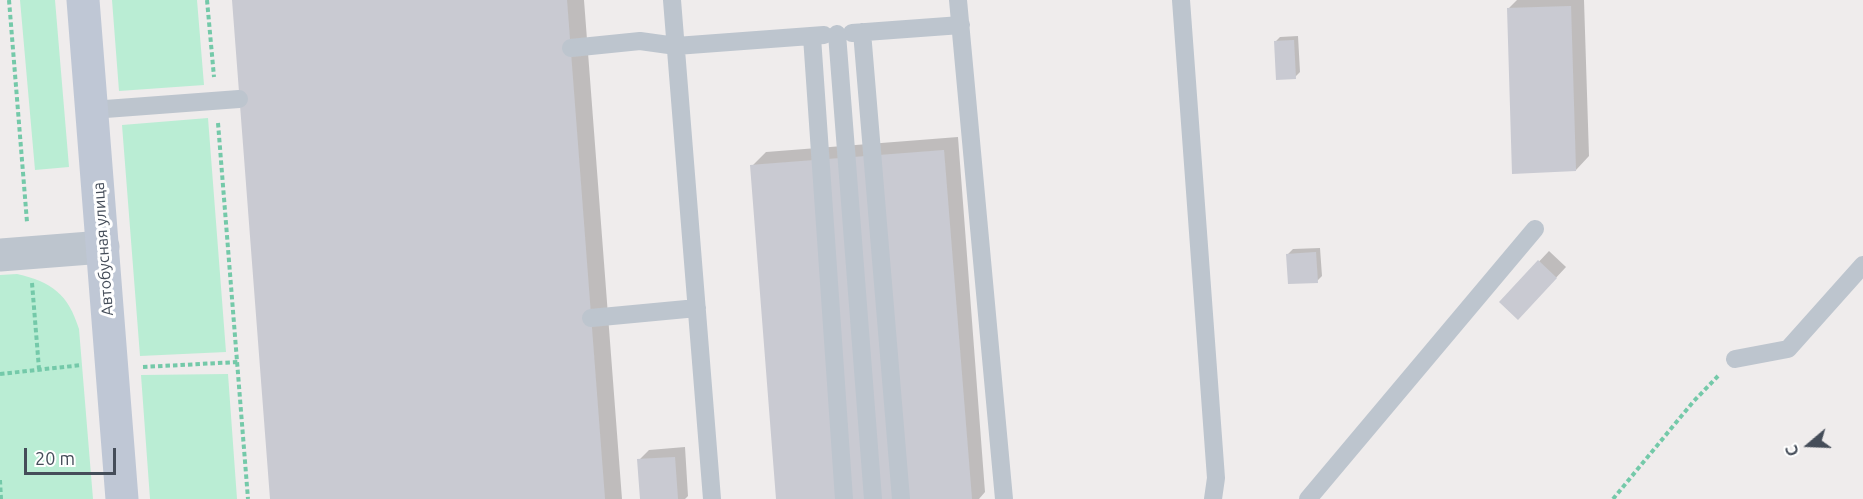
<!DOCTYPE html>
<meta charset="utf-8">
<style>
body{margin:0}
#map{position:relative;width:1863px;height:499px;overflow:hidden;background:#efecec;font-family:Ubuntu,sans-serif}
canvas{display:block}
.north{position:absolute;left:1779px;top:415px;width:60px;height:60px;-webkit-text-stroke:4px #fff;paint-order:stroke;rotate:251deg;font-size:16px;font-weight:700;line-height:24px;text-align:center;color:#454d59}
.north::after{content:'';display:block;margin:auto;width:21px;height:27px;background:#454d59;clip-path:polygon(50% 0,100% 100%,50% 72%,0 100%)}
.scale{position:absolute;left:24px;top:448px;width:92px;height:27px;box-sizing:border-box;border:3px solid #454d59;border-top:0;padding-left:8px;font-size:18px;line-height:21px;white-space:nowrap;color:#454d59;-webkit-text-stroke:4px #fff;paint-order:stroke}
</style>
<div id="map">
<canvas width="1863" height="499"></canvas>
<div class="north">С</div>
<div class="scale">20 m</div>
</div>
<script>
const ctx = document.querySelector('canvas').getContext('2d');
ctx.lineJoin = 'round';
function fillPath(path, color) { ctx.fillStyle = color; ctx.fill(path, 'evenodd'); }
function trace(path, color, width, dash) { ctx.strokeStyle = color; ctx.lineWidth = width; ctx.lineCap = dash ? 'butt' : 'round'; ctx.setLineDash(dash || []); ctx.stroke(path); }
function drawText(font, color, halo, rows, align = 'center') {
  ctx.font = font + ' Ubuntu,sans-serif'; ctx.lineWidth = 6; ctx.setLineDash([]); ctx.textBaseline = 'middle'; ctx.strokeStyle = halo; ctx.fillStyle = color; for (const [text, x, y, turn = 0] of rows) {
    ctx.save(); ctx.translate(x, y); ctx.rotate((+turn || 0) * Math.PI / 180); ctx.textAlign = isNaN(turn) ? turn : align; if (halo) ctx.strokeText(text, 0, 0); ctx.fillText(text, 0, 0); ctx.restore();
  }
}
fillPath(new Path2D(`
 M 20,0 L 55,0 L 69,167 L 35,170 Z
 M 112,0 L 197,0 L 204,85 L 119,91 Z
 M 208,118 L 226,352 L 140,356 L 122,125 Z
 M 17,274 C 52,282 68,294 79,329 L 93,499 L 0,499 L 0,275 Z
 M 228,374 L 237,499 L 150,499 L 141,375 Z`), '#baedd4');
fillPath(new Path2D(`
 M 233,0 L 584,0 L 622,499 L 271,499 Z
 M 1517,0 L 1584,0 L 1589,156 L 1576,170 L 1509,8 Z
 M 1298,36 L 1300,72 L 1295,77 L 1275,42 L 1280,37 Z
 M 958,137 L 985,492 L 979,499 L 778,499 L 752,166 L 766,152 Z
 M 1320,248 L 1322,276 L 1317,281 L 1288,254 L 1293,249 Z
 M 1549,251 L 1566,267 L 1528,308 L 1501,302 Z
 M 685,447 L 688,496 L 685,499 L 642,499 L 639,460 L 649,450 Z`), '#0003');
fillPath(new Path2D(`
 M 232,0 L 567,0 L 605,499 L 270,499 Z
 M 1571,6 L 1576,171 L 1512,174 L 1507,8 Z
 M 1294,40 L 1296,79 L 1276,80 L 1274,41 Z
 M 944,150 L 972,499 L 776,499 L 750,165 Z
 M 1316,252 L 1318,283 L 1288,284 L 1286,254 Z
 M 1538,260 L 1557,278 L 1518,320 L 1499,302 Z
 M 675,457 L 678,499 L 640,499 L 637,459 Z`), '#c9cad2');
trace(new Path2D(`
 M 9,0 L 27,222
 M 207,0 L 214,77
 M 218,123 L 248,499
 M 32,283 L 39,369
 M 143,367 L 238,362
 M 0,374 L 82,365
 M 0,480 L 1,499
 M 1613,499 L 1693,402 L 1718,376`), '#74c9a9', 4, [4.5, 3]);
trace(new Path2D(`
 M 672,0 L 712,499
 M 958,0 L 1004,499
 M 1181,0 L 1216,478 L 1213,499
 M 862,32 L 901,499
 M 852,33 L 961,25
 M 837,34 L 873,499
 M 812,37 L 844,499
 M 571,48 L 640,41 L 676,46 L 824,35
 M 92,110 L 239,99
 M 591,318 L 697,308
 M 1735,359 L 1788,349 L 1863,265
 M 1308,499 L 1535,229`), '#bdc5ce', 18);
trace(new Path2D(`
 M 0,255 L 103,247`), '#bdc5ce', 33);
trace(new Path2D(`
 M 83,0 L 122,499`), '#bfc7d5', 33);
drawText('16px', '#454d59', '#fff', [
 ["Автобусная улица",103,249,-94]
]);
</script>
